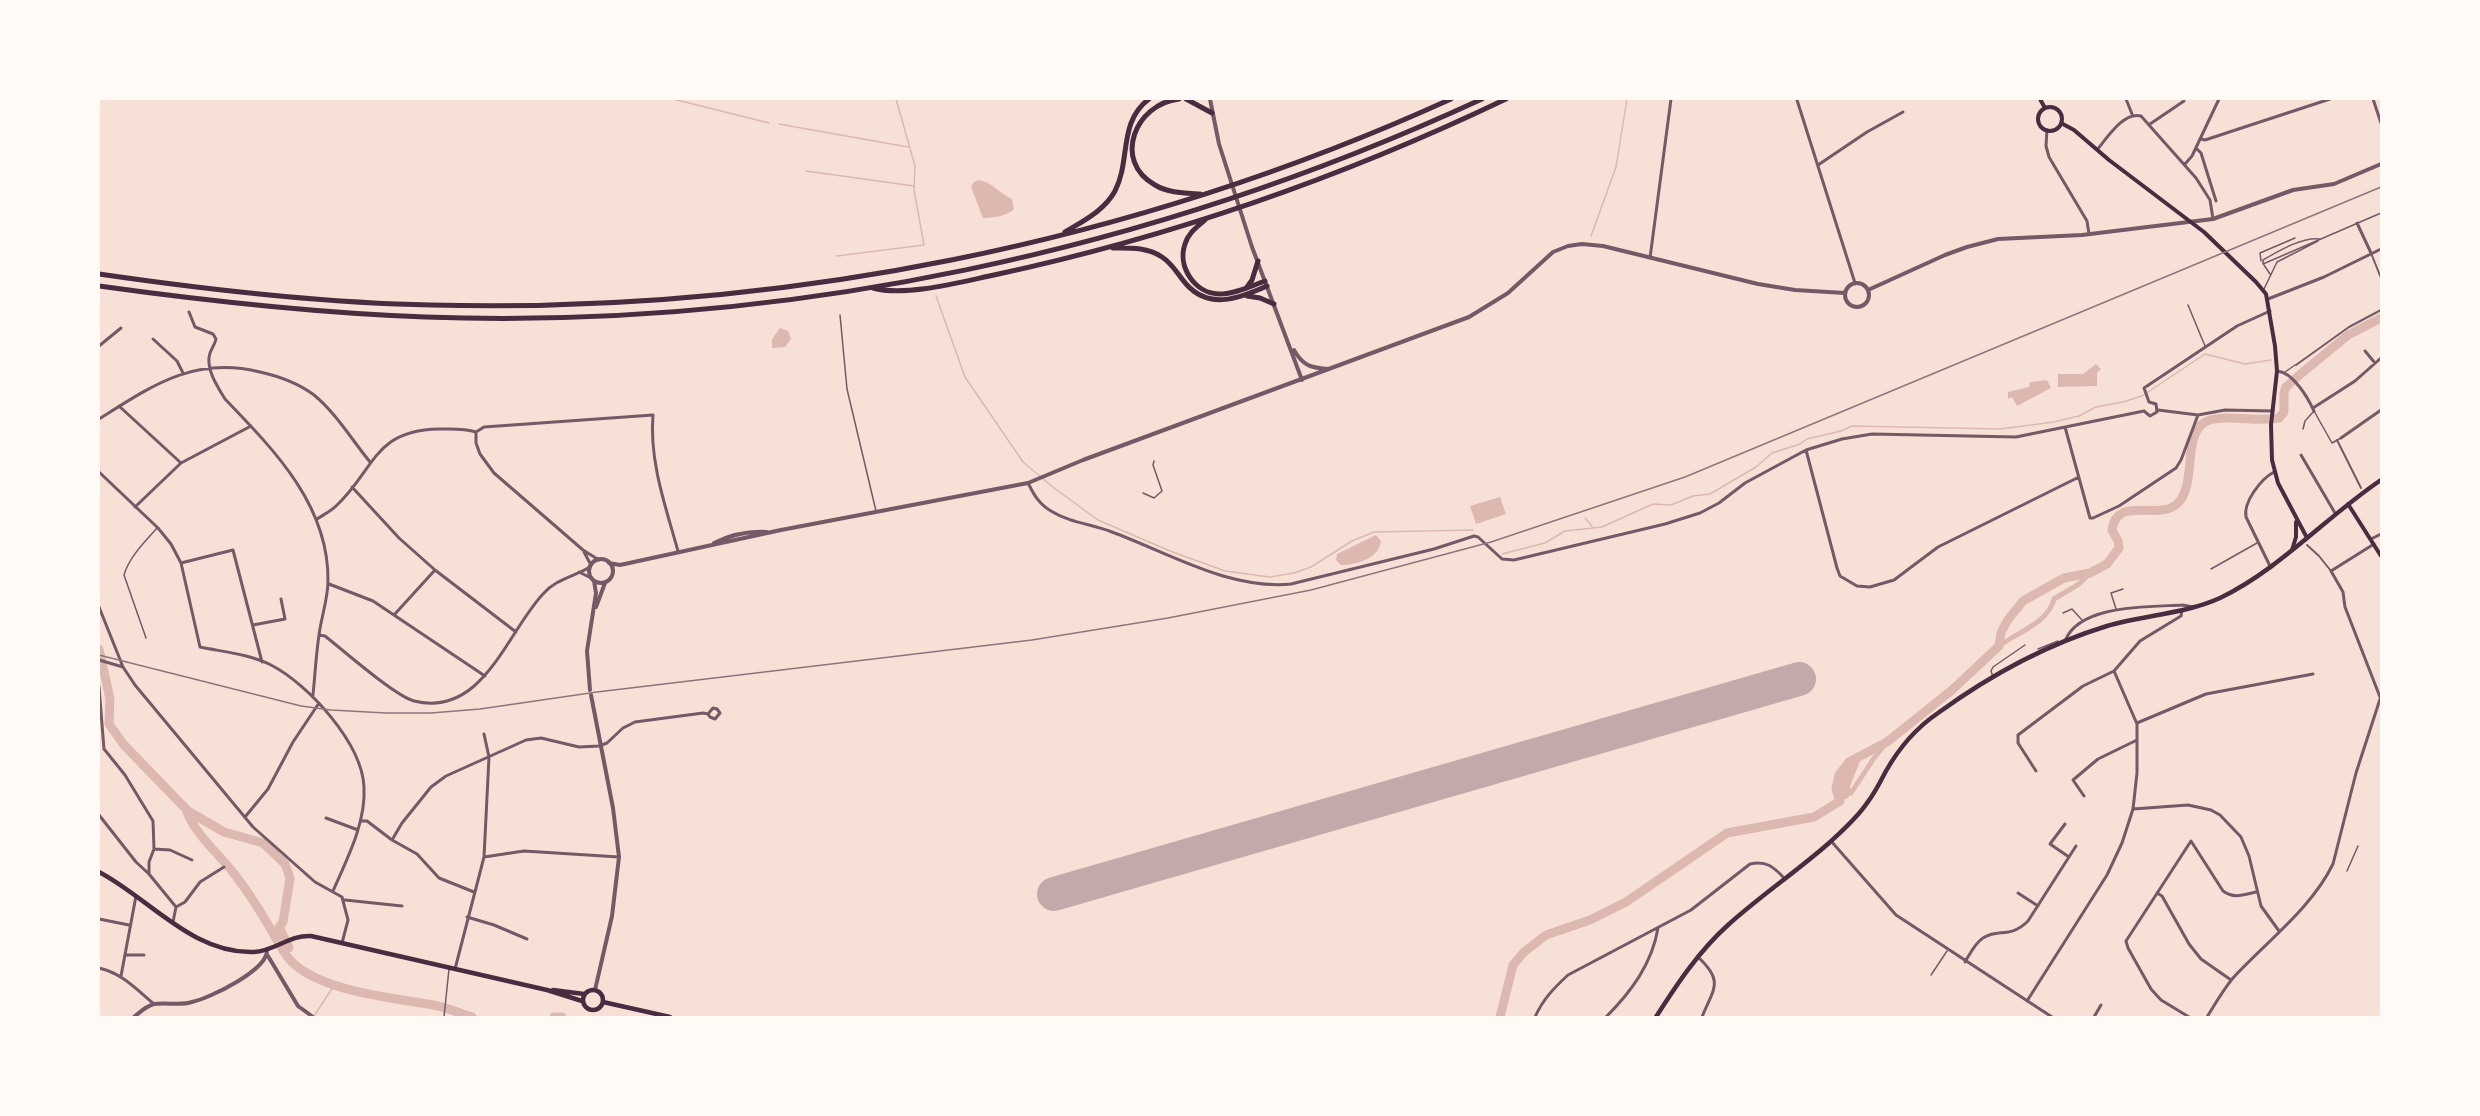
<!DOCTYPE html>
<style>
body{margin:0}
#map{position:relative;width:2480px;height:1116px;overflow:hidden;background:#f7e1d7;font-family:"Zilla Slab",serif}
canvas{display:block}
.frame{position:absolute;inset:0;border:100px solid #fffaf5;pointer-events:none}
</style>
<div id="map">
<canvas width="2480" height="1116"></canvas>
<div class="frame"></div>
</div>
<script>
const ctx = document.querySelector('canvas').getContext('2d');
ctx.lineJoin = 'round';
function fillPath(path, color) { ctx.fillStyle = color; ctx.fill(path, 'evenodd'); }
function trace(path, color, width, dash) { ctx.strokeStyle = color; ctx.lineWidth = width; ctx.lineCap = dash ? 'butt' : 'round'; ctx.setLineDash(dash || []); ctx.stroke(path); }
fillPath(new Path2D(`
 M 979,180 C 992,182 1000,194 1012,199 L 1014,209 C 1007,216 993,218 983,218 L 971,187 L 974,182 Z
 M 780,328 L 788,331 L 791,339 L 785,347 L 772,348 L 772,339 Z
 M 2096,364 L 2101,369 L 2097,373 L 2097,386 L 2058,387 L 2058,374 L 2083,374 Z
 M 2047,380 L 2051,388 L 2017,406 L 2012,397 L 2008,399 L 2008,392 L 2029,387 L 2030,382 Z
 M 1500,497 L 1506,514 L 1476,524 L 1470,506 Z
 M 1376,535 L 1381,541 C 1379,559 1356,565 1341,565 L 1336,560 L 1337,554 Z
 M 1863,754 L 1850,786 L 1851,793 L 1848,798 L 1840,801 C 1833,779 1842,764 1863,754 Z`), '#dcb8b0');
trace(new Path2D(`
 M 673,99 L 769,123
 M 779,124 L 908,147
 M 806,171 L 914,186
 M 1591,236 L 1616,167 L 1627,99
 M 837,256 L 924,245 L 914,190 L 915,166 L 896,99
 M 936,296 L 965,377 L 1023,462 L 1054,488 L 1098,520 L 1170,551 L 1225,571 L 1270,577 L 1294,573 L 1311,567 L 1352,541 L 1374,532 L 1473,530
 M 2305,365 L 2309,367
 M 1585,518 L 1592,526
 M 1502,554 L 1545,543 L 1565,531 L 1602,527 L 1653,504 L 1671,505 L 1693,496 L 1710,494 L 1756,467 L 1772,453 L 1800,444 L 1807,439 L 1841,431 L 1852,426 L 2000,429 L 2054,422 L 2079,416 L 2096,407 L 2123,402 L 2142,396 L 2205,354 L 2245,364 L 2271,360
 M 314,1016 L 335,984`), '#dcb8b0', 1.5);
trace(new Path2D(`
 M 1999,646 C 2018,632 2048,623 2054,599 L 2079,584 L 2090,573
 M 1851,793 L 1874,758 L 1887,742`), '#dcb8b0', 5);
trace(new Path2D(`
 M 99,649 L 110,699 L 109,724 L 124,745 L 186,809 C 195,836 222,856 238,879 C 251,896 262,914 273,933 C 278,942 283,952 290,960 C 318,991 393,998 433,1005 C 446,1007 459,1013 472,1017
 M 188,811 L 224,832 L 263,843 L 285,864 L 290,878 L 283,922 L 279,927 L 289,948
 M 554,1017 L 562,1017
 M 1500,1017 L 1513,965 L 1524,952 L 1546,935 L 1590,920 L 1626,902 L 1727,833 L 1814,817 L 1840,801 L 1836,789 L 1839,775 L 1849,762 L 1887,742 L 1952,690 L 1999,646 L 2001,633 L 2007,621 L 2023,601 L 2064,578 L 2090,573 L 2107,564 L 2119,548 L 2118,541 L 2112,530 C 2117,494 2160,522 2178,503 C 2197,484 2182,436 2205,422 C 2220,413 2259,423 2279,418 L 2284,412 L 2284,393 L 2286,387 L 2297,377 L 2348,335 L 2381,318`), '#dcb8b0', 9);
trace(new Path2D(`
 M 1054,894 L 1799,679`), '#c3aaaa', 34);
trace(new Path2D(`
 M 2261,261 L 2260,253 L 2295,238
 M 2263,264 L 2381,213
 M 2263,264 L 2263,260 C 2277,252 2303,236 2320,239
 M 2264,265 L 2270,274
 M 2264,289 L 2277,262 L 2318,241
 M 2188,305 L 2205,346
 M 840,315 L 847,389 L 876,511
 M 2285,372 L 2295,365
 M 2303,429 L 2305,421 L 2314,411 L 2332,443 L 2341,438
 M 1143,493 L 1154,498 L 1162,491 L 1153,465 L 1154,461
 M 2211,569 L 2257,543
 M 2116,609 L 2111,593 L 2123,589
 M 2063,613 L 2072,609 L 2082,620
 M 146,638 L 124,575 C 129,557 145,542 157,528
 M 2038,649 L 2058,641
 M 1993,677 L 1991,671 L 1993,667 L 2025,645
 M 2347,871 L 2358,846
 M 1931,975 L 1947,951
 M 444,1017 L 449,969`), '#755966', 1.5);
trace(new Path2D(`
 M 2371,253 L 2381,278
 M 2296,365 L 2349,327 L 2381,310
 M 2337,440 L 2361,488
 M 2307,545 L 2319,556 L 2331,571`), '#755966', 2);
trace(new Path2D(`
 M 2126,99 L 2132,114
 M 2373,99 L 2381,123
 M 1797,100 L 1855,283
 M 2150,124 L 2184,101
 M 2047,130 L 2046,146 L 2049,157 L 2087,221 L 2089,234
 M 2201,139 L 2205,140 L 2330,99
 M 2196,148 L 2201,153 L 2216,201
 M 2097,150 C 2107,138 2124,111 2141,116 L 2196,178 L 2210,200 L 2213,219
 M 2185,164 L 2192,156 L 2219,99
 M 1818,165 L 1867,132 L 1903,112
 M 2357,223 L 2371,253
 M 1650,258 L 1671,99
 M 2268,299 L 2324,277 L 2381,249
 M 189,312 L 195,327 L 213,334 L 216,339 C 215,344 212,348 210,353 C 205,368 217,386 225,399 C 274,450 329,505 328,581 C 328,599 321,618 319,635 C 316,655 315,675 313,695
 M 153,339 L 177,361 L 183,373
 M 99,346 L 121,328
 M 2365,351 L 2375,363
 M 2277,371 C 2293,372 2308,398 2314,411
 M 2149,402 L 2144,388 L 2237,326 L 2270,311
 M 119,406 L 181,463
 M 2313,408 L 2355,381 L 2381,358
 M 2158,410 L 2198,415 L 2225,410 L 2273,411
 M 2144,411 L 2150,416 L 2157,412 L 2156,404 L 2149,402
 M 99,419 C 153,385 194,356 260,372 C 278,376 298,383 314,395 C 336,413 352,440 370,462
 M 2065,427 L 2090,518 L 2093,518 L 2119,506 L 2176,468 L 2181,460 L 2198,415
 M 476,432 L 484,427 L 653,415 C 649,461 666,508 678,551
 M 476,432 L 476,443 L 480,454 L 494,473 L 583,550 L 599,560
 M 2341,438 L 2381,410
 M 1806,450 L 1837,568 L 1840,576 L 1857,586 L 1870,587 L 1894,580 L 1938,547 L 2079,477
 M 2301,455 L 2335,513
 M 99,472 L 158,528 L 171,544 L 181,563 L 200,647 C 224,652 249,654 271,665 C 308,684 362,743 364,787 C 366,823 347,859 333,891
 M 1028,483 C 1034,495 1039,504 1051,511 C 1070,523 1092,524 1112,532 C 1169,553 1229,590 1291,584 L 1434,549 L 1474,536 L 1478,537 L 1502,559 L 1514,560 L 1665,524 L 1700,513 L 1719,503 L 1745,483 L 1806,450 L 1842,439 L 1872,434 L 2016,437 L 2144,411
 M 352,487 L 399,538 L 435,570 L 516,632
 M 135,507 L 181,463 L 251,426
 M 317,519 C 323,515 331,511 336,506 C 375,470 373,430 439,429 C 452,429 464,428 476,432
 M 2371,539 L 2381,534
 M 2374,544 L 2331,571 L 2343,592 L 2345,607 L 2380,697
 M 584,552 L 591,565
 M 181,563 L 233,550 L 262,662
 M 2270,566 L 2246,517 C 2243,502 2261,479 2274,472
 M 579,572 L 591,578
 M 329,584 L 373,601 L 485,676
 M 99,607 L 123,667 L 135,685 L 253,827 L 315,882 L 342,897 L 348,920 L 342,943
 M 394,615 L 435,570
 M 253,625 L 285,619 L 281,599
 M 319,635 L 325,636 C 344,651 395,696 414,701 C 483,718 507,632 543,594 C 556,579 573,577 590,567
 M 2065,641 C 2079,604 2149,607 2183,605 L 2193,607
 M 99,660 L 123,667
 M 99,687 L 104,749 L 125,775 L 153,821 L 154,849 L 149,862 L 149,874 L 176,907 L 173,922
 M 2137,723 L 2206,694 L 2313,674
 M 2036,771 L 2018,743 L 2018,735 L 2083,686 L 2114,671 L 2140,641 L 2181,616 L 2182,610
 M 2084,796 L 2073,780 L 2098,759 L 2137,740
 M 2133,809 L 2188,805 L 2211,810 L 2220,815 L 2241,837 L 2249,856 L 2261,906 L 2279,931
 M 99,815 L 136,862 L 149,874
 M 245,817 L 268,789 L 293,742 L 319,703
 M 326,818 L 358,830
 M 361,821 L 367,821 L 392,840 L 417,854 L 439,878 L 474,892
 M 2065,824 L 2050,844 L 2069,857
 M 392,840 L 402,823 L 431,787 L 446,776 L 526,740 L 541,738 L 579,747 L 599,746 L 607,743 L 623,728 L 635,722 L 703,713 L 708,714 L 710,717 L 715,719 L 720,713 L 717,709 L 713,708 L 708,714
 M 1831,841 L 1896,915 L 2052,1017
 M 154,849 L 170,850 L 192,860
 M 484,857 L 524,851 L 619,857
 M 2018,893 L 2038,906
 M 2157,893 L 2162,896 L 2189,944 L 2201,959 L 2231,980
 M 345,900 L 402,906
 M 176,907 L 185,902 L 200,882 L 224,867
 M 467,917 L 494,925 L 527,939
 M 99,919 L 129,925
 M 125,955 L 144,955
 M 1698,957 C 1725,982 1713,989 1702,1017
 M 1965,962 C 1970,954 1975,943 1983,938 C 1998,928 2010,939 2028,921 L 2076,846
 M 99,968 C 122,973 137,990 154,1004
 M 455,969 L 484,857 L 489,757 L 484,734
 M 121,976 L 136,896
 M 2027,1001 L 2107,875 L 2122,843 L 2133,809 L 2137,773 L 2137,724 L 2114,671
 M 1535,1017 C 1543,999 1554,988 1568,975 L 1691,910 L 1750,864 C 1766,860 1774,867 1785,879
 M 1606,1017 C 1631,992 1652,964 1658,928
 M 2094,1017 L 2101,1005
 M 2189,1017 L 2161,1000 L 2151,989 L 2128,948 L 2126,941 L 2191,841 L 2223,891 C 2234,899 2243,895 2256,892
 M 2207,1017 C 2215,1004 2223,990 2233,978 C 2266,942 2311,909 2333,864 L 2356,773 L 2381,696`), '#755966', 3);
trace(new Path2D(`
 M 1210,99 L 1219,144 L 1252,247 L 1302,380
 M1845 295a12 12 0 1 1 24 0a12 12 0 1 1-24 0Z
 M 1868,290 L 1945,255 L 1967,247 L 1998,239 L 2082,235 L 2213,219 L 2293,190 L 2334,184 L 2381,164
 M 1294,350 C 1303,366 1311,368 1329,369
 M 714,543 C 730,535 748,531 767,532
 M589 571a12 12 0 1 1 24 0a12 12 0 1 1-24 0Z
 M 609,563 L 620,565 L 781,530 L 1028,483 L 1083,460 L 1469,317 L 1508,293 L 1553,252 L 1568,246 L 1582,244 L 1603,246 L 1758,284 L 1795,290 L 1845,293
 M 596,607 L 605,583
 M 590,690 L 587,651 L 596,593 L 594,581
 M 591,695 L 613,808 L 619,857 L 612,916 L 595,990
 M 268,956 L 298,1006 L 313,1017
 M 134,1017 C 140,1012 146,1006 154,1004 C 166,1002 180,1006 192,1002 C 210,998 268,970 267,950`), '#755966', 4);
trace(new Path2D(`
 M 2040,99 L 2045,108
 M2038 119a12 12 0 1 1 24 0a12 12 0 1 1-24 0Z
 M 2061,123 L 2074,130 L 2109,160 L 2204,232 L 2256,282 L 2266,294 L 2275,346 L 2277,371 L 2271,425 L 2272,460 L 2278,483 L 2306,536
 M 2348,504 L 2381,556
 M 2292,550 L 2296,537 L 2296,522`), '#4a2c40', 4);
trace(new Path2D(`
 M 99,872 C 149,898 192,954 254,952 C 275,951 289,935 311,936 L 547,990 L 582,1001
 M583 1000a10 10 0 1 1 20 0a10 10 0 1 1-20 0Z
 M 553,990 L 584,994
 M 603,1002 L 670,1017
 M 1656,1017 C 1677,984 1699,951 1728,925 C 1760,896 1796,872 1829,843 C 1842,831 1857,818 1867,803 C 1875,793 1880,782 1886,771 C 1899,748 1916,728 1938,713 C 1989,676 2048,644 2107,626 C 2144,615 2185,614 2220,598 C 2280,569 2326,517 2381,480`), '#4a2c40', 4.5);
trace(new Path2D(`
 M 1179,99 C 1135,104 1112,161 1155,185 C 1168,193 1185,193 1200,194
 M 1186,99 L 1212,113
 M 1206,219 C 1197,227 1188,233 1185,244 C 1177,267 1195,294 1220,294 C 1235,294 1251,286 1265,281
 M 1065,232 C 1083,221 1104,211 1115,191 C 1131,160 1118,122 1149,99
 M 1113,248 C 1130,248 1147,247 1162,257 C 1173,264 1178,275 1187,285 C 1210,310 1240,298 1267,286
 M 99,274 C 209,290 320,303 431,305 C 781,314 1132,244 1451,99
 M 99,286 C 207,301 315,313 425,317 C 787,330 1153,251 1482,99
 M 1247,287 L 1252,280 L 1258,261
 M 873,288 C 905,297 961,282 994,275 C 1171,237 1343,177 1506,99
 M 1247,296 L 1260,298 L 1274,304`), '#4a2c40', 5);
trace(new Path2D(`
 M 99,655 L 301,706 L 331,710 L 386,713 L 431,713 L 480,709 L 597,692 L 1032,640 L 1168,618 L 1311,590 L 1491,542 L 1685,477 L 2381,187`), '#8f747c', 1.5);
</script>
